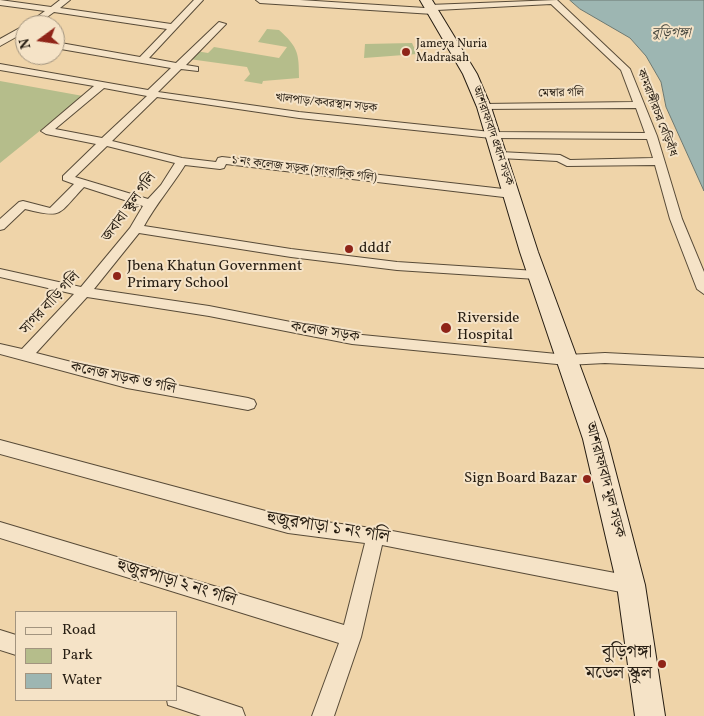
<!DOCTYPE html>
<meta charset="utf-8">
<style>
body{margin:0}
#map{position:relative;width:704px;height:716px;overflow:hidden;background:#efd4a9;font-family:Vollkorn,serif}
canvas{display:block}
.legend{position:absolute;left:15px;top:611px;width:162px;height:90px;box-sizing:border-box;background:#f5e3c7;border:1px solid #a2947f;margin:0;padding:6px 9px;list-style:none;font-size:15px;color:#261d12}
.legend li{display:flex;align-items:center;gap:10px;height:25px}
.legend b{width:25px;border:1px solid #a2947f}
.north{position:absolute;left:15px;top:15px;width:50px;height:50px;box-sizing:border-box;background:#f5e3c7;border:1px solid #a2947f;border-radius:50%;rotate:256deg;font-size:14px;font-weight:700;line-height:20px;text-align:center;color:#261d12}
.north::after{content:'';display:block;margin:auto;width:18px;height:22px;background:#8f2418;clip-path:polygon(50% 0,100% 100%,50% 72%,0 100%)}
</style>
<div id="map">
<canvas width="704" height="716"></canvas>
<ul class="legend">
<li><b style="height:6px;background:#f5e3c7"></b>Road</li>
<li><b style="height:14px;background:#b5bd8b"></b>Park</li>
<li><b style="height:14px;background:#9db6b2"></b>Water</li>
</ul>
<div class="north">N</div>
</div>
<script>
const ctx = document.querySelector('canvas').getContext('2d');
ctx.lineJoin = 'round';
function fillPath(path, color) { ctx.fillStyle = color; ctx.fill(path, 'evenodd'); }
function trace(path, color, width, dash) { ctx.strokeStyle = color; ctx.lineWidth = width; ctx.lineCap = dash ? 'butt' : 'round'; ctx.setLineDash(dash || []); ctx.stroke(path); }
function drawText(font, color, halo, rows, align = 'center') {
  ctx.font = font + ' Vollkorn,"Noto Serif Bengali",serif'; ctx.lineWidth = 4; ctx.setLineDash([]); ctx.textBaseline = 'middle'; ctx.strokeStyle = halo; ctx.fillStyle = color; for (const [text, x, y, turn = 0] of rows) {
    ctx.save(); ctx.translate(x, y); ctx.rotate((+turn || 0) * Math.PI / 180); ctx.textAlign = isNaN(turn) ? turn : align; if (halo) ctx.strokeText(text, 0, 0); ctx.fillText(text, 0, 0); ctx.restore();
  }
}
fillPath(new Path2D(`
 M 267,29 L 279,30 C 298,47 299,53 299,78 L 263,81 L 262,84 L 244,81 L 250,74 L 247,67 L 189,59 L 196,51 L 208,53 L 214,47 L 279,58 L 287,47 L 258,42 Z
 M 412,43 L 417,54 L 364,58 L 365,44 Z
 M 0,81 L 83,96 L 0,163 Z`), '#b5bd8b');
const water = new Path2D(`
 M 570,0 L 704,0 L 704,191 L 666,107 L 661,82 L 646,56 L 630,38 L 580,9 Z`);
fillPath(water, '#9db6b2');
trace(water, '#6d7972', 1);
const street = new Path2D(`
 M 0,0 L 51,7 L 60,0 L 70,0 L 60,8 L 171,24 L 194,0 L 203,0 L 149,58 L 176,63 L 219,22 L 226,24 L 186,65 L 198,67 L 198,71 L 181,69 L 158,92 L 299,112 L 491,132 L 645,133 L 636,108 L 480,109 L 480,105 L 484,104 L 633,102 L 621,70 L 551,4 L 437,10 L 433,14 L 260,3 L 256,0 L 300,0 L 425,8 L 429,5 L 557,0 L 630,69 L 657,136 L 682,219 L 704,272 L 704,294 L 697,289 L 670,219 L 655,165 L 567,166 L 557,161 L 500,158 L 494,155 L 500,152 L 560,155 L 570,160 L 653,158 L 647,139 L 491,138 L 299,118 L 157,97 L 112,141 L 182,158 L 216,162 L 218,158 L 222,157 L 512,190 L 518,194 L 512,198 L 226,164 L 224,168 L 220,169 L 185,165 C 172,186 156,204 144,226 L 291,249 L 397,262 L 536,271 L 543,275 L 536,279 L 397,270 L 291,257 L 139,233 L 94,289 L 209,306 L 352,334 L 567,355 L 605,353 L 704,358 L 704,368 L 605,363 L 567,365 L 352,344 L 209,316 L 87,297 L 36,353 L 127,376 L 248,398 L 254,400 L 256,404 L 254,408 L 248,410 L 127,388 L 0,354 L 0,344 L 22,349 L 74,294 L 0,277 L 0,269 L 81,287 L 130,228 L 143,206 L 84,187 C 58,214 64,219 25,209 L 4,229 L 0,230 L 0,219 L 19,202 L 23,201 L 50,208 L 74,184 L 63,180 L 63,176 L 96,144 L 46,134 L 41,131 L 94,86 L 0,70 L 0,64 L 148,90 L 171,68 L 55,48 L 55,42 L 140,57 L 167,29 L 54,12 L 36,25 L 26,25 L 45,11 L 0,5 ZM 104,88 L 147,96 L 102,138 L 55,129 ZM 107,146 L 175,163 L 161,185 L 148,199 L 75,177 Z
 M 25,25 L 25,32 L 0,46 L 0,39 Z
 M 0,440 L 288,517 L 387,530 L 631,576 L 638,579 L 641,585 L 638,591 L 631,594 L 382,545 L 361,637 L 334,716 L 312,716 L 339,643 L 0,538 L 0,522 L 344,625 L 365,543 L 288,533 L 0,454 Z
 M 0,630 L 16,635 L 16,655 L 0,650 Z
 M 176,686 L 242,708 L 245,716 L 201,716 L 168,705 L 167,700 L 176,700 Z`);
const secondary = new Path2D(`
 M 420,0 L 432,0 L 477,74 L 491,107 L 538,252 L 607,439 L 645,585 L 665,716 L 635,716 L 617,585 L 583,439 L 520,252 L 477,107 L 463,74 Z`);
trace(street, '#584b38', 2);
trace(secondary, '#261d12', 2);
fillPath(street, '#f5e3c7');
fillPath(secondary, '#f5e3c7');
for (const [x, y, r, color] of [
 [406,52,5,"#8f2418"],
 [349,249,5,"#8f2418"],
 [117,276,5,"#8f2418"],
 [446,328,6,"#8f2418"],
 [587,479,5,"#8f2418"],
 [662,664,5,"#8f2418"]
]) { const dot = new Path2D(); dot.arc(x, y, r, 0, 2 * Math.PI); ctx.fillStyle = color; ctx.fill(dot); trace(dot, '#f5e3c7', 2); }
drawText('12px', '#261d12', '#f5e3c7', [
 ["Jameya Nuria",416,45],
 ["Madrasah",416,59]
], 'left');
drawText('12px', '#261d12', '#f5e3c7', [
 ["মেম্বার গলি",561,94,-1],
 ["খালপাড়/কবরস্থান সড়ক",326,104,6],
 ["কামরাঙ্গীরচর বেড়িবাঁধ",656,113,69],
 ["আশরাফাবাদ প্রধান সড়ক",492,136,71],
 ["১ নং কলেজ সড়ক (সাংবাদিক গলি)",304,170,7]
]);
drawText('italic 14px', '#4a4b42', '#f5e3c7', [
 ["বুড়িগঙ্গা",671,34]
]);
drawText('15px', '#261d12', '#f5e3c7', [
 ["জবাবা স্কুল গলি",130,208,-54],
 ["সাগর বাড়ি গলি",51,304,-47],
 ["কলেজ সড়ক",325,333,9],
 ["কলেজ সড়ক ও গলি",123,379,12],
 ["আশরাফাবাদ মূল সড়ক",604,480,75]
]);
drawText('15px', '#261d12', '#f5e3c7', [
 ["dddf",359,249],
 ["Jbena Khatun Government",127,267],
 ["Primary School",127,284],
 ["Riverside",457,319],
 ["Hospital",457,336],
 ["Sign Board Bazar",577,479,"right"]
], 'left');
drawText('18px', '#261d12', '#f5e3c7', [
 ["হুজুরপাড়া ১ নং গলি",328,529,9],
 ["হুজুরপাড়া ২ নং গলি",176,584,17]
]);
drawText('18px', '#261d12', '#f5e3c7', [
 ["বুড়িগঙ্গা",652,654],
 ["মডেল স্কুল",652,675]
], 'right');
</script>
